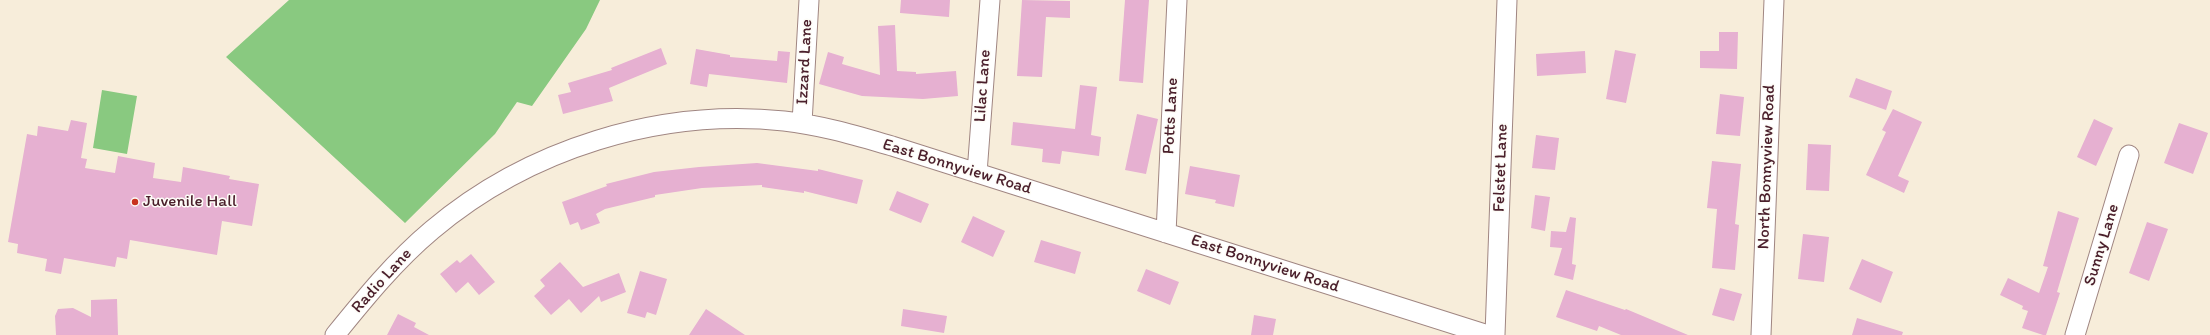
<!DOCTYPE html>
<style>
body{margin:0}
canvas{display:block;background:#f7edda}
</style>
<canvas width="2210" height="335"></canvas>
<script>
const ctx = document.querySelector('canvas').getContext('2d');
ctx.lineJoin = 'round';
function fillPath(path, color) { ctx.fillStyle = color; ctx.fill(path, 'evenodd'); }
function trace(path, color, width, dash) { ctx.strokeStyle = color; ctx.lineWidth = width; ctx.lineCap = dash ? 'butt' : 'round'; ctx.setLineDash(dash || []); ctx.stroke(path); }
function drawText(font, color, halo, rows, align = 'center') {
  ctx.font = font + ' Itim,sans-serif'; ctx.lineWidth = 3; ctx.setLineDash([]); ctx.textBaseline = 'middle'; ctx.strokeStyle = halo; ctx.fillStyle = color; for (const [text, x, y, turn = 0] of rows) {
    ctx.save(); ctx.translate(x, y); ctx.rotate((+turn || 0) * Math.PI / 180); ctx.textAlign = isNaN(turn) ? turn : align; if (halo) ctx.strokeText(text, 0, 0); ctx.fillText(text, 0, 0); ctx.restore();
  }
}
fillPath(new Path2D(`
 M 289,0 L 600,0 L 586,29 L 532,106 L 517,102 L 495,134 L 405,223 L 226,57 Z
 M 102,90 L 137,96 L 127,154 L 93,148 Z`), '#89c980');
fillPath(new Path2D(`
 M 901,0 L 950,0 L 949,17 L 900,13 Z
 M 1022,0 L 1070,1 L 1070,18 L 1046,17 L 1042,77 L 1017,76 Z
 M 1125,0 L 1149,0 L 1143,83 L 1119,81 Z
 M 895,25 L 897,71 L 916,72 L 916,74 L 956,71 L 958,96 L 923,99 L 862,96 L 819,84 L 828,52 L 844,57 L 842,64 L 880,75 L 878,26 Z
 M 1719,32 L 1738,32 L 1737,69 L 1700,68 L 1700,51 L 1719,51 Z
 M 661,48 L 667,64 L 609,88 L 613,101 L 563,114 L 558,95 L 571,92 L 568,83 L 612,70 L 611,68 Z
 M 696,49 L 730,55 L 730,57 L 777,61 L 778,51 L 790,52 L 787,83 L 709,74 L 707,87 L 690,84 Z
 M 1615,50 L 1636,54 L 1626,103 L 1606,99 Z
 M 1585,51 L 1586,73 L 1537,76 L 1536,54 Z
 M 1856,78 L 1892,91 L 1886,110 L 1849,97 Z
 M 1080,85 L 1097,87 L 1091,135 L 1101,137 L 1099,156 L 1062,151 L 1060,164 L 1042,162 L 1043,149 L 1011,145 L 1013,122 L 1075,129 Z
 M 1720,94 L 1744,97 L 1740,136 L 1716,134 Z
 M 1893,109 L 1922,122 L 1898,176 L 1909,181 L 1904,193 L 1866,175 L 1886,132 L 1882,130 Z
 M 1137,114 L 1158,119 L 1146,174 L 1125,170 Z
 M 2094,119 L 2113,128 L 2096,166 L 2077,157 Z
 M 71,120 L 87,123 L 81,158 L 87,159 L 85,168 L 115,173 L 118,156 L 155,163 L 153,178 L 181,182 L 183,167 L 230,176 L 229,179 L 259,184 L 252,226 L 222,221 L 217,255 L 130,240 L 127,259 L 117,257 L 115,267 L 64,258 L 61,274 L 45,271 L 47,259 L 17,253 L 18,244 L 8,242 L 27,134 L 37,136 L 38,126 L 68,131 Z
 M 2179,123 L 2208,133 L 2193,174 L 2164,163 Z
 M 1536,135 L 1559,138 L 1555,170 L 1532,168 Z
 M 1808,144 L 1831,145 L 1829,191 L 1806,190 Z
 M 1712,161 L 1741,164 L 1735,224 L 1739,225 L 1735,270 L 1712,268 L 1717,209 L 1707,208 Z
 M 757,163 L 818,171 L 818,169 L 863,180 L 857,204 L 804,191 L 804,193 L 762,187 L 762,185 L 702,188 L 655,195 L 655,197 L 605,209 L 596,214 L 600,223 L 581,230 L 578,222 L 570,225 L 562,202 L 607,186 L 606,184 L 654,172 L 699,167 Z
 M 1190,166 L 1240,175 L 1234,207 L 1215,203 L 1216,200 L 1185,194 Z
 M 897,191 L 929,204 L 921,223 L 889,210 Z
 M 1535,195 L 1550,197 L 1545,231 L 1531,228 Z
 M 2058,211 L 2079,218 L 2057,292 L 2060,293 L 2046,335 L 2043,335 L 2022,328 L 2028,311 L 2022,309 L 2023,306 L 2000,295 L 2008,278 L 2039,293 L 2048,267 L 2043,266 Z
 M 973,216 L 1005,231 L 993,257 L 961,242 Z
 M 1570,217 L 1576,218 L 1572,264 L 1576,265 L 1573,280 L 1554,275 L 1562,248 L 1550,247 L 1551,231 L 1566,232 Z
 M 2147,222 L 2168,229 L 2149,281 L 2129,273 Z
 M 1803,234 L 1829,237 L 1824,282 L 1798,279 Z
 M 1041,240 L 1081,252 L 1075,274 L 1034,262 Z
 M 471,254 L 495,282 L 479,295 L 468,282 L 456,293 L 440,274 L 457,260 L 460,263 Z
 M 1862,259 L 1893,272 L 1881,303 L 1849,289 Z
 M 560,262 L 583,287 L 619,273 L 626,292 L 601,302 L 599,296 L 581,313 L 569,299 L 551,315 L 534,296 L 545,286 L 540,280 Z
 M 1146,269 L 1179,282 L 1170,305 L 1137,291 Z
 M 640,271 L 667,279 L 656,315 L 647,312 L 645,318 L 627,313 Z
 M 1720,288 L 1742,294 L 1734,321 L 1712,315 Z
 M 1566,290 L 1625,310 L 1626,309 L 1688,335 L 1621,335 L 1599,326 L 1597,331 L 1556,317 Z
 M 117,299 L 118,335 L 56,335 L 55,316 L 58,309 L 73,308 L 91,317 L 91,300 Z
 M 706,309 L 745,335 L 689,335 Z
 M 903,309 L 947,316 L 944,333 L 901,326 Z
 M 398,314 L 416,323 L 414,327 L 429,335 L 387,335 Z
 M 1254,315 L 1276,319 L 1273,335 L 1251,335 Z
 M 1857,318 L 1903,332 L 1902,335 L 1852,335 Z`), '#e6b0d1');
const minor = new Path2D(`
 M 802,123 L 809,0
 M 977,173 L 990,0
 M 1166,233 L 1177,0
 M 335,335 C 365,298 395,261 432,230 C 528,149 659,108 784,121 C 821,125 857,136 892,146 L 1488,335
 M 1495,335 L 1507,0
 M 1761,335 L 1774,0
 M 2075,335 L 2129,155`);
trace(minor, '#a08682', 21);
trace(minor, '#fff', 19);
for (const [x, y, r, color] of [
 [135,202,4,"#c8321e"]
]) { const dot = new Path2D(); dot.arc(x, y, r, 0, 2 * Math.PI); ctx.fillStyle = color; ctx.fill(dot); trace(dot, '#fdfcf7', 1.5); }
drawText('17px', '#4a1f2b', '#fdfcf7', [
 ["Izzard Lane",805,62,-87],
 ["Lilac Lane",983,86,-86],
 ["Potts Lane",1171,116,-87],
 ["East Bonnyview Road",957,167,17],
 ["North Bonnyview Road",1767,167,-88],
 ["Felstet Lane",1501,168,-88],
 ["Sunny Lane",2102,245,-73],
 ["East Bonnyview Road",1265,264,18],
 ["Radio Lane",382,281,-48]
]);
drawText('17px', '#4a1f2b', '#fdfcf7', [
 ["Juvenile Hall",143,202]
], 'left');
</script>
